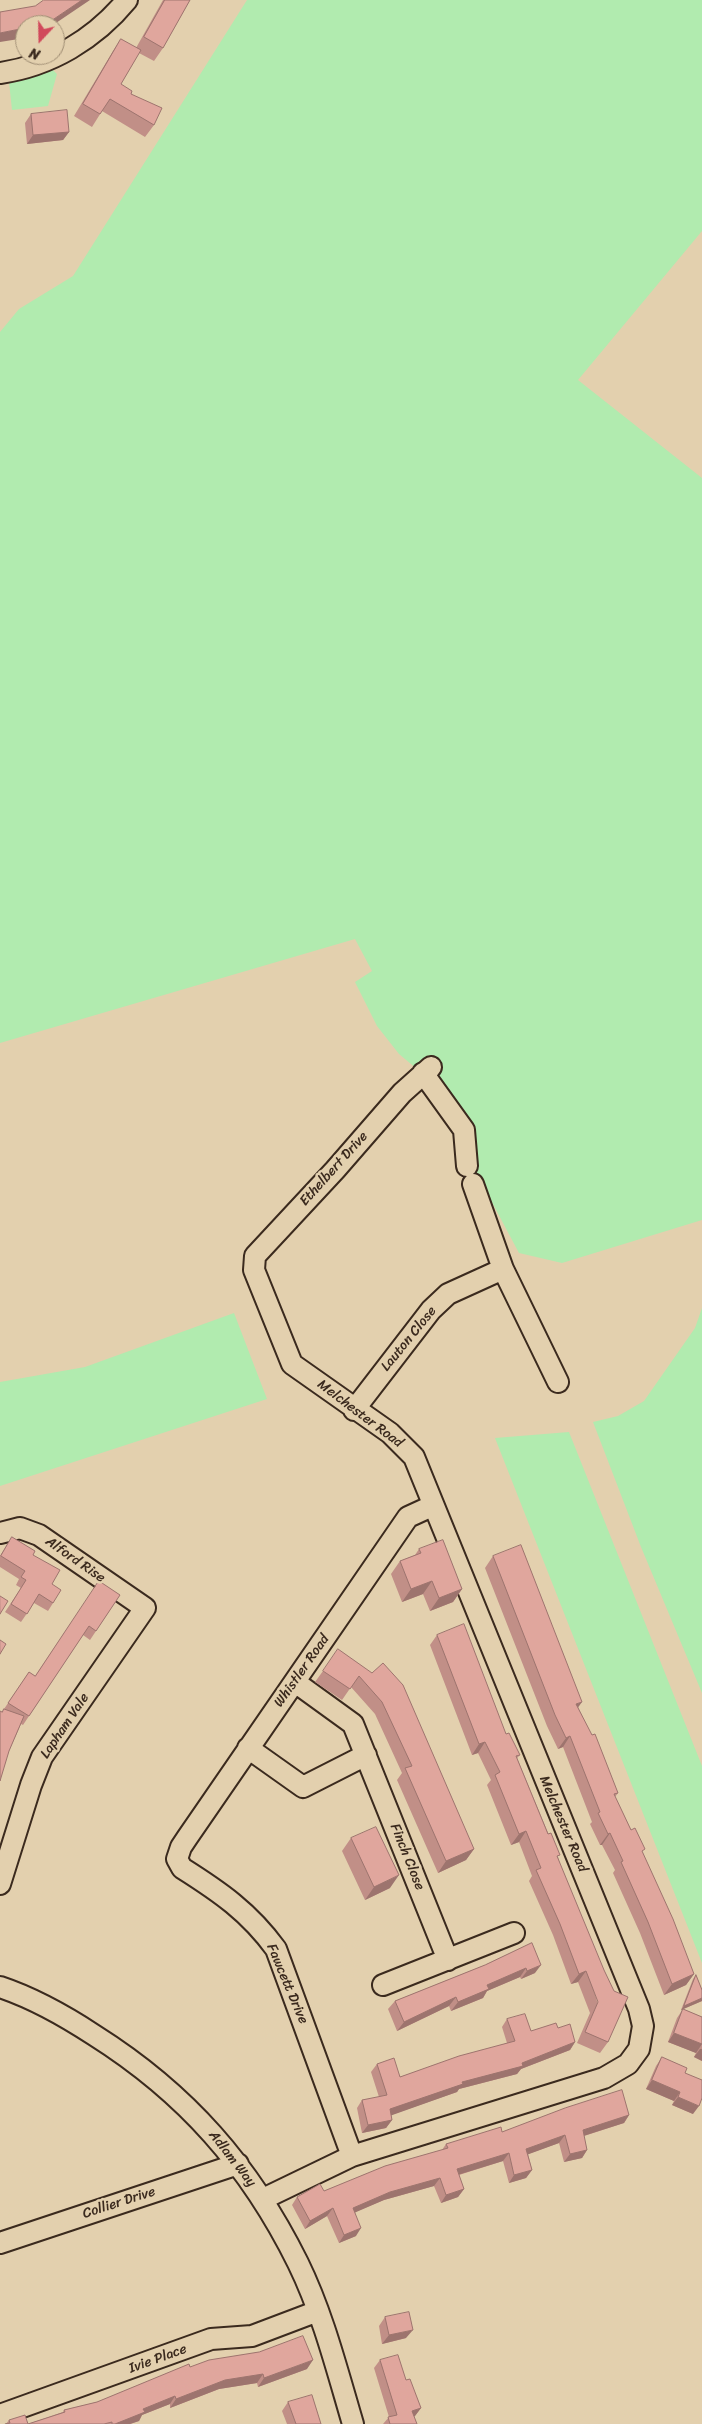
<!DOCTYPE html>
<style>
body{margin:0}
#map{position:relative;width:702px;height:2424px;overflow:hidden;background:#e3d0ae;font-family:Sriracha,sans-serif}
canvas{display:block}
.north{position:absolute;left:15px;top:15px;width:50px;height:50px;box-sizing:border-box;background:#e3d0ae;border:1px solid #a08e74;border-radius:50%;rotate:201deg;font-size:14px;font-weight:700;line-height:20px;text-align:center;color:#3b2a1e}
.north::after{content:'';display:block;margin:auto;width:18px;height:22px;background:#d1495b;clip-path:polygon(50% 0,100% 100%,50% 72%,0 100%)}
</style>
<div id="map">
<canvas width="702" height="2424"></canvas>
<div class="north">N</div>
</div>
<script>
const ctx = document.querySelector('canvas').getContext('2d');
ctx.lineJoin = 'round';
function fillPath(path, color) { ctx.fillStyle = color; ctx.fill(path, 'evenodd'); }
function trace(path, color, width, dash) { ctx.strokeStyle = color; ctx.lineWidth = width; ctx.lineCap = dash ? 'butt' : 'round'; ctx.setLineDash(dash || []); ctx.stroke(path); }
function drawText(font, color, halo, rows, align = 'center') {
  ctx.font = font + ' Sriracha,sans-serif'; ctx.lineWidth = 5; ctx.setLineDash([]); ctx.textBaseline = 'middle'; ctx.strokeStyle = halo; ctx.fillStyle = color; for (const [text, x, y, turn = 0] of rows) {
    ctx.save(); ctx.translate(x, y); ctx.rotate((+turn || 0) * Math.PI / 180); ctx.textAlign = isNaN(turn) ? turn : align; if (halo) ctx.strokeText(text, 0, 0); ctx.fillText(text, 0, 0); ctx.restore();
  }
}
fillPath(new Path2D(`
 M 247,0 L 702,0 L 702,231 L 578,380 L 702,478 L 702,1220 L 562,1263 L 519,1253 L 453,1129 L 435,1084 L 399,1054 L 377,1026 L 355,982 L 372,971 L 355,939 L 0,1043 L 0,332 L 19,309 L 73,276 Z
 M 51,68 L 57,74 L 48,106 L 12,110 L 9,82 L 33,77 Z
 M 702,1308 L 702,1693 L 641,1547 L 593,1422 L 618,1416 L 644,1401 L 695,1328 Z
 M 234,1313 L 267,1399 L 0,1486 L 0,1382 L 85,1367 Z
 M 569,1432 L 702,1766 L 702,1963 L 495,1438 Z`), '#b1ebaf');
const minor = new Path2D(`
 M 0,73 C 50,66 95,39 127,0
 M 423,1073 L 464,1130 L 467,1166
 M 473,1184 L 503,1269 L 558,1382
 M 354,1410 L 431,1310 L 448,1294 L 503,1269
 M 0,1533 L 20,1528 L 39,1535 L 145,1608 L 42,1757 L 31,1785 L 0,1884
 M 295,1682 L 353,1724 L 448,1960
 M 248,1748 L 303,1787 L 366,1755
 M 383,1985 L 514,1933
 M 0,1987 C 33,1998 65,2016 94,2035 C 186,2093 250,2166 298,2263 C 323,2314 337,2370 353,2424
 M 352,2156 L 276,1949 C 249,1912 220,1892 182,1868 L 177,1859 L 181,1847 L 187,1838 L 408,1517 L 432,1506
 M 263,2199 L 352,2156 L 604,2078 L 628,2064 L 639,2049 L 643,2026 L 639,2009 L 414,1457 L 390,1433 L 292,1364 L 254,1270 L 255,1256 L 335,1170 L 402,1093 L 431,1067
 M 0,2243 L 238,2164
 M 0,2415 L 211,2339 L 252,2336 L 318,2311`);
trace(minor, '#3b2a1e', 24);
trace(minor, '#e3d0ae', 20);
fillPath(new Path2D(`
 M 163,0 L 190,0 L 163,48 L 154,61 L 139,53 L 121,84 L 131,94 L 154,125 L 145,137 L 102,111 L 92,127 L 74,116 L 113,51 L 121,39 L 136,48 Z
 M 31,114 L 69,132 L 63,140 L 27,144 L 25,123 Z
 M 12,1537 L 33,1555 L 52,1584 L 53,1603 L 48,1611 L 34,1603 L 21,1622 L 5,1612 L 21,1588 L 16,1585 L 19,1579 L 0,1567 L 0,1556 Z
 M 419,1549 L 462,1589 L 453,1602 L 430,1611 L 423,1594 L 402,1602 L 391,1574 L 400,1561 L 415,1555 Z
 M 493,1556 L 578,1707 L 618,1793 L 615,1797 L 642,1852 L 694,1974 L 686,1985 L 664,1995 L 640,1933 L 613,1873 L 615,1870 L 602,1845 L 600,1845 L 590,1824 L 592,1822 L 563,1747 L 558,1749 L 547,1726 L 485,1568 Z
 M 120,1595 L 90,1640 L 83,1635 L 23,1725 L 21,1724 L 9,1751 L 2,1712 L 29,1672 L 35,1676 Z
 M 437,1635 L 520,1755 L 517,1758 L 558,1857 L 608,2042 L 600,2053 L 577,2043 L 590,2013 L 578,1982 L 571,1984 L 553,1935 L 529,1881 L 532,1876 L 519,1842 L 511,1845 L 487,1785 L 491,1780 L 478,1753 L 472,1755 L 430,1645 Z
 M 323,1671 L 372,1673 L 474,1849 L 466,1860 L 438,1873 L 397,1780 L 402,1773 L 375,1714 L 351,1687 L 342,1700 L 315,1682 Z
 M 351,1838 L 390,1888 L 365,1900 L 342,1851 Z
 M 532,1943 L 535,1973 L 521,1979 L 520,1977 L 487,1991 L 483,1998 L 451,2011 L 449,2006 L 397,2031 L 388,2009 L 395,2001 L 485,1965 Z
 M 696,1975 L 702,1990 L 702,2001 L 681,2010 L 693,1979 Z
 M 683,2009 L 702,2017 L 702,2061 L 694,2057 L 696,2053 L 668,2042 L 677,2018 Z
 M 507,2019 L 531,2031 L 558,2028 L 575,2042 L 570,2050 L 521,2069 L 517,2074 L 459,2089 L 457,2092 L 391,2115 L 392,2120 L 386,2128 L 362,2133 L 357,2108 L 362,2100 L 379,2097 L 371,2072 L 377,2064 L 400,2077 L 507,2043 L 502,2027 Z
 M 662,2057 L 685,2073 L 693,2114 L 672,2105 L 674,2101 L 646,2089 L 656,2066 Z
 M 629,2115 L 624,2123 L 584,2136 L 587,2150 L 582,2158 L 564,2162 L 559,2143 L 528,2154 L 532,2170 L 526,2178 L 509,2183 L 503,2161 L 459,2175 L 464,2189 L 458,2197 L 441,2203 L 434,2186 L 384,2200 L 355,2212 L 356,2236 L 339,2243 L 327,2216 L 305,2229 L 292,2205 L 297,2197 L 324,2191 L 442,2150 L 446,2144 L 502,2132 Z
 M 385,2317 L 406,2338 L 382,2344 L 379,2326 Z
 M 380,2360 L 406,2380 L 421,2408 L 414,2417 L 417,2424 L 383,2424 L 389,2417 L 374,2368 Z
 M 190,2367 L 307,2369 L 258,2387 L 257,2383 L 219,2389 L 170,2408 L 170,2404 L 142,2415 L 139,2421 L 130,2424 L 6,2424 L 9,2420 L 28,2424 L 63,2412 L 64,2410 L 97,2402 Z
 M 288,2402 L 321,2424 L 287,2424 L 282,2411 Z`), '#c18f87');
fillPath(new Path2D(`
 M 82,0 L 90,0 L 53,25 L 45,25 Z
 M 25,28 L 25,38 L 0,42 L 0,33 Z
 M 69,132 L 63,140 L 27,144 L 33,135 Z
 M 432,1581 L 423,1594 L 402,1602 L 411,1589 Z
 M 462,1589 L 453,1602 L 430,1611 L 439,1598 Z
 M 582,1702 L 574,1713 L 576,1704 Z
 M 570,1736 L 563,1747 L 558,1749 L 566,1738 Z
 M 485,1742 L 478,1753 L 472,1755 L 479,1744 Z
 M 526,1831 L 519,1842 L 511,1845 L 519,1834 Z
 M 610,1833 L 602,1845 L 600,1845 L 608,1834 Z
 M 474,1849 L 466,1860 L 438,1873 L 446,1861 Z
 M 399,1875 L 390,1888 L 365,1900 L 374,1887 Z
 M 541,1965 L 535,1973 L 521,1979 L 527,1971 Z
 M 526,1968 L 520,1977 L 487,1991 L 483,1998 L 451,2011 L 458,2002 L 487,1985 Z
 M 586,1971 L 578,1982 L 571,1984 L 579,1974 Z
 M 694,1974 L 686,1985 L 664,1995 L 672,1984 Z
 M 456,1997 L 449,2006 L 397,2031 L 404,2022 Z
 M 702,1998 L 702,2001 L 681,2010 L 684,2006 Z
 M 674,2033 L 702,2044 L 696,2053 L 668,2042 Z
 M 575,2042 L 570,2050 L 521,2069 L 517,2074 L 459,2089 L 457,2092 L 384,2118 L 390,2109 L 462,2082 L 522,2063 Z
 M 700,2049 L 702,2049 L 702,2061 L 694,2057 Z
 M 652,2080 L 680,2092 L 674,2101 L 646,2089 Z
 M 678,2097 L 699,2106 L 693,2114 L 672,2105 Z
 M 629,2115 L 624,2123 L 577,2138 L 583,2130 Z
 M 392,2120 L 386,2128 L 362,2133 L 368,2125 Z
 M 565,2135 L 559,2143 L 521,2157 L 526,2149 Z
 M 587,2150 L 582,2158 L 564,2162 L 570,2154 Z
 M 509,2153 L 503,2161 L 451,2177 L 457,2169 Z
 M 532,2170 L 526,2178 L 509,2183 L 514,2175 Z
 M 440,2178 L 434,2186 L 384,2200 L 347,2216 L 353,2208 L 390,2192 Z
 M 464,2189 L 458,2197 L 441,2203 L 446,2195 Z
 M 333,2208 L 327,2216 L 305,2229 L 310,2221 Z
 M 361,2228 L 356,2236 L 339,2243 L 344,2235 Z
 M 413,2330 L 406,2338 L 382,2344 L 389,2335 Z
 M 313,2360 L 307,2369 L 258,2387 L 264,2378 Z
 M 263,2374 L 257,2383 L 219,2389 L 170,2408 L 176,2399 L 225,2380 Z
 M 175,2396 L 170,2404 L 142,2415 L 139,2421 L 130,2424 L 115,2424 L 143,2409 Z
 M 421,2408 L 415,2416 L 406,2420 L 412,2411 Z`), '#9d746e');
const building = new Path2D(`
 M 44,0 L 82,0 L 45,25 L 25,25 L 25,28 L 0,33 L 0,12 L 35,6 Z
 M 165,0 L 190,0 L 163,48 L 144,37 Z
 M 121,39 L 141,50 L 121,84 L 132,91 L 131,94 L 162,108 L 154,125 L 110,99 L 100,114 L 83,104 Z
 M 67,110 L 69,132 L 33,135 L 31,114 Z
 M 12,1537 L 35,1551 L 33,1555 L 60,1570 L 52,1584 L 61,1590 L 53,1603 L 39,1594 L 27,1614 L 11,1604 L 26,1580 L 21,1577 L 25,1571 L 1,1556 Z
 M 443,1540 L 462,1589 L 439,1598 L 432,1581 L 411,1589 L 400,1561 L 421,1553 L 419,1549 Z
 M 521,1545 L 582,1702 L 576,1704 L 592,1735 L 595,1734 L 618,1793 L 614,1794 L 631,1830 L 635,1828 L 645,1849 L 642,1851 L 673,1919 L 694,1974 L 672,1984 L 648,1922 L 621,1862 L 623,1861 L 610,1833 L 608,1834 L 598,1813 L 600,1812 L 570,1736 L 566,1738 L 555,1715 L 493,1556 Z
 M 99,1581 L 120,1595 L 96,1631 L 89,1626 L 29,1716 L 8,1703 L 29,1672 L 35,1676 Z
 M 0,1596 L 8,1601 L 0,1614 Z
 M 464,1624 L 506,1734 L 509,1733 L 520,1755 L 516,1756 L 548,1834 L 551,1833 L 560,1855 L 557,1856 L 604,1970 L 614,1991 L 628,1997 L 608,2042 L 585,2032 L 598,2002 L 586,1971 L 579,1974 L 560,1924 L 536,1870 L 541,1868 L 526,1831 L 519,1834 L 495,1775 L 500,1772 L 485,1742 L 479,1744 L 437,1635 Z
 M 0,1640 L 6,1644 L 0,1654 Z
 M 338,1649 L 372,1673 L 383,1663 L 403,1685 L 474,1849 L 446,1861 L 405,1768 L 412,1766 L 382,1702 L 359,1676 L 350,1689 L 323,1671 Z
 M 4,1709 L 24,1716 L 9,1751 L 0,1781 L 0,1711 L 2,1712 Z
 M 376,1827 L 399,1875 L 374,1887 L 351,1838 Z
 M 532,1943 L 541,1965 L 527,1971 L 526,1968 L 487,1985 L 489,1989 L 458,2002 L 456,1997 L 404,2022 L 395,2001 L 485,1965 Z
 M 696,1975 L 702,1990 L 702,1998 L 684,2006 Z
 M 683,2009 L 702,2017 L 702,2044 L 674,2033 Z
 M 525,2014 L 531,2031 L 556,2023 L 558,2028 L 570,2024 L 575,2042 L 522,2063 L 523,2066 L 462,2082 L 463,2084 L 390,2109 L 392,2120 L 368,2125 L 362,2100 L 387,2095 L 377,2064 L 394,2058 L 400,2077 L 459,2056 L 515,2041 L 507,2019 Z
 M 662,2057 L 687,2068 L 685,2073 L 702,2080 L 702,2098 L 699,2106 L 678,2097 L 680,2092 L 652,2080 Z
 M 622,2090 L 629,2115 L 583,2130 L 587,2150 L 570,2154 L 565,2135 L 526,2149 L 532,2170 L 514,2175 L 509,2153 L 457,2169 L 464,2189 L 446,2195 L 440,2178 L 390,2192 L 353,2208 L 361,2228 L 344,2235 L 333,2208 L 310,2221 L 297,2197 L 320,2184 L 324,2191 L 385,2166 L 448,2148 L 446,2144 L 501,2127 L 502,2132 L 565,2108 Z
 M 409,2312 L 413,2330 L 389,2335 L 385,2317 Z
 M 303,2336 L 313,2360 L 264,2378 L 263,2374 L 225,2380 L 176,2399 L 175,2396 L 143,2409 L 145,2412 L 115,2424 L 112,2424 L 112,2422 L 104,2424 L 6,2424 L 10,2423 L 9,2420 L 25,2415 L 28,2424 L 65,2412 L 64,2410 L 97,2402 L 189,2364 L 190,2367 L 209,2360 L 259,2352 Z
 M 398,2355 L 406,2380 L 410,2379 L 421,2408 L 412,2411 L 417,2424 L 390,2424 L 388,2417 L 397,2415 L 380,2360 Z
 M 312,2395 L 321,2424 L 296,2424 L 288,2402 Z`);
fillPath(building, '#e0a69d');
trace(building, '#9d746e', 1);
drawText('14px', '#3b2a1e', '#e3d0ae', [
 ["Ethelbert Drive",334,1169,-48],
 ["Lauton Close",409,1339,-51],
 ["Melchester Road",360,1414,37],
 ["Alford Rise",75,1560,35],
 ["Whistler Road",302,1671,-55],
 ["Lapham Vale",65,1726,-56],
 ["Melchester Road",563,1824,67],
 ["Finch Close",407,1857,68],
 ["Fawcett Drive",287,1984,67],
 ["Adlam Way",232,2159,52],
 ["Collier Drive",119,2203,-18],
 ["Ivie Place",158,2359,-20]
]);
</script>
